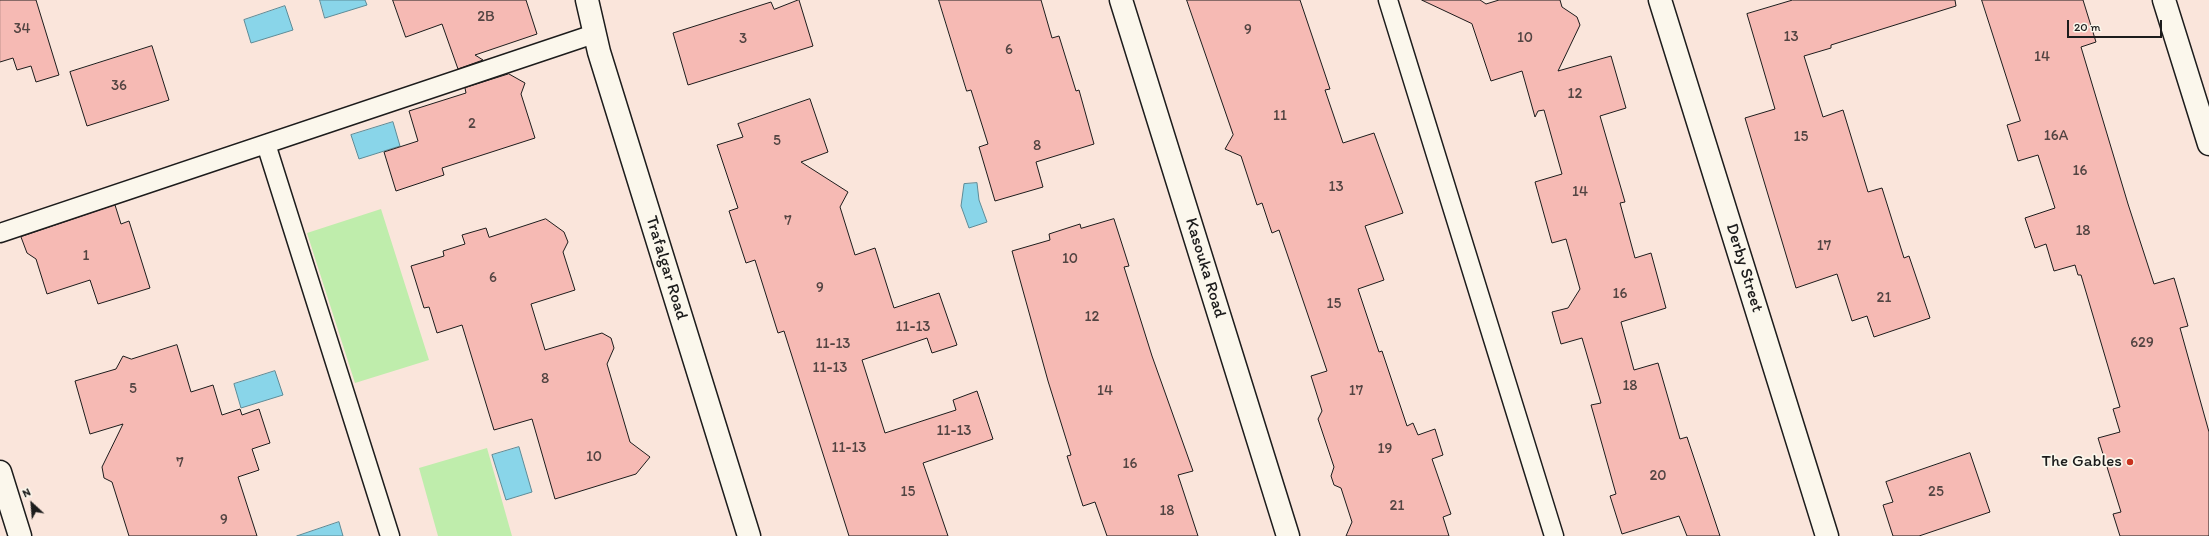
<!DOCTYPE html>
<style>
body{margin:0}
#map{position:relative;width:2209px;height:536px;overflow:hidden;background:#fae5db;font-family:Itim,sans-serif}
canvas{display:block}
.north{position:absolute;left:12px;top:484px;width:40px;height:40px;-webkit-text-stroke:3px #fbf7ec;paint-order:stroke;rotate:334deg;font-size:11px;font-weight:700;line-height:16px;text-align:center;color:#1c1c1c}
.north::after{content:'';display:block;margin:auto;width:14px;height:18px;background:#1c1c1c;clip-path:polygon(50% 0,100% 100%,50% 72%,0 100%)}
.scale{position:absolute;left:2067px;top:20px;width:95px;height:18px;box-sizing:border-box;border:2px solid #1c1c1c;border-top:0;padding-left:5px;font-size:12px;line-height:14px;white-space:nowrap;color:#1c1c1c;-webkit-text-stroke:3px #fbf7ec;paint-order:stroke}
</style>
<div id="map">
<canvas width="2209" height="536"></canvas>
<div class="north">N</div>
<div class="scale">20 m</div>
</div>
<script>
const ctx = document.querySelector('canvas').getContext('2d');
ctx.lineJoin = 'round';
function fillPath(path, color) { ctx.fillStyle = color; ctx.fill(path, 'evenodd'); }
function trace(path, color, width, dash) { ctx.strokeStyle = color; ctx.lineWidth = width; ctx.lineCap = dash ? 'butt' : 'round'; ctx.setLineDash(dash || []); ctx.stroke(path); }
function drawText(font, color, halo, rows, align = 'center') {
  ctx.font = font + ' Itim,sans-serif'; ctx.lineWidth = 3.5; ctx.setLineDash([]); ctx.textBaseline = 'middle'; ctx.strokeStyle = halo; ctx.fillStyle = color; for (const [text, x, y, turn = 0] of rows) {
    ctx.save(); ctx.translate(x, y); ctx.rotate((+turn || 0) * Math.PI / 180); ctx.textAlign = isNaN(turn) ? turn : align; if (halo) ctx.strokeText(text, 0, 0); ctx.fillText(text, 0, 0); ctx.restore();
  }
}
fillPath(new Path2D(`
 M 381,209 L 429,360 L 355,383 L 307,233 Z
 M 487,448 L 512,536 L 438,536 L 419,468 Z`), '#bfedac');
const water = new Path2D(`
 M 320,0 L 365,0 L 367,5 L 325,18 Z
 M 285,6 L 293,30 L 251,43 L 244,20 Z
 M 393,122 L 400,146 L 359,159 L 351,135 Z
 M 977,183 L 979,200 L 987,222 L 969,228 L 961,206 L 964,184 Z
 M 275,371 L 283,395 L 241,408 L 234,384 Z
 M 519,447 L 532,492 L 506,500 L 492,455 Z
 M 339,522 L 343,536 L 297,536 Z`);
fillPath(water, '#89d5e9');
trace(water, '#5d8b97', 1);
const building = new Path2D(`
 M 0,0 L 36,0 L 59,75 L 36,82 L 31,66 L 17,70 L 13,58 L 0,62 Z
 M 393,0 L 526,0 L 537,34 L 475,55 L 483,60 L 458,69 L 442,24 L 406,37 Z
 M 799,0 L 813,46 L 688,85 L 673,33 L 771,2 L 774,9 Z
 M 939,0 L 1041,0 L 1052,38 L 1059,36 L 1076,91 L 1079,90 L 1094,144 L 1036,162 L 1043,187 L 995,201 L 979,147 L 988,144 L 971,90 L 967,91 Z
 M 1187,0 L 1300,0 L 1330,89 L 1325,90 L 1343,143 L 1374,133 L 1403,213 L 1365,226 L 1384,280 L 1358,289 L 1379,352 L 1382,351 L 1407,426 L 1413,423 L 1418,435 L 1435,429 L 1443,455 L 1432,459 L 1451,514 L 1443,517 L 1449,536 L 1346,536 L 1352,522 L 1341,488 L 1334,485 L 1331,476 L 1334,467 L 1318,419 L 1322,411 L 1311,376 L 1327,371 L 1279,230 L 1272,233 L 1262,203 L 1257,205 L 1241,156 L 1225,149 L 1233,135 Z
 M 1422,0 L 1480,0 L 1486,4 L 1499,0 L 1560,0 L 1562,7 L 1577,17 L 1580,25 L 1558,71 L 1611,56 L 1626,108 L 1600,116 L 1625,202 L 1620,203 L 1635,258 L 1651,253 L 1666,308 L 1621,322 L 1634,370 L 1658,363 L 1680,439 L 1687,437 L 1720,536 L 1687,536 L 1679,516 L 1622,534 L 1610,496 L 1616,494 L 1591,405 L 1601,403 L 1582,338 L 1561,344 L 1552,312 L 1568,308 L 1580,289 L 1566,239 L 1552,243 L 1535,182 L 1562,174 L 1544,110 L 1538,111 L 1535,117 L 1522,71 L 1491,81 L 1472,24 Z
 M 1793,0 L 1955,0 L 1956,6 L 1831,45 L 1831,48 L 1804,56 L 1823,117 L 1843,110 L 1868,192 L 1882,188 L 1904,258 L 1909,256 L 1930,318 L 1874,337 L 1867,316 L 1852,321 L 1837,274 L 1796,288 L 1745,118 L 1775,109 L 1747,14 Z
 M 1982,0 L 2083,0 L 2096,42 L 2081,47 L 2128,204 L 2154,284 L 2174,278 L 2188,326 L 2180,328 L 2209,432 L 2209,536 L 2120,536 L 2113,514 L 2121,512 L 2098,438 L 2120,432 L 2113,409 L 2120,407 L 2081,275 L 2078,275 L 2075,265 L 2054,271 L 2046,244 L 2035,248 L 2025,218 L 2055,208 L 2038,155 L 2018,161 L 2007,125 L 2020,121 Z
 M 152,46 L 169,100 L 87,126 L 70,72 Z
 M 509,74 L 525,83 L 521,94 L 535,138 L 442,168 L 444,175 L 396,191 L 384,152 L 418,141 L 409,111 L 466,93 L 465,88 Z
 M 810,99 L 828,152 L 801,162 L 848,192 L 840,207 L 855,255 L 875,248 L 894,308 L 939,293 L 957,345 L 932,353 L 927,338 L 862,360 L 885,433 L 956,410 L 953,400 L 977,391 L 993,439 L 923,463 L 948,536 L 849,536 L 784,331 L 778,333 L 755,260 L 746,263 L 729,211 L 738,208 L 717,145 L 743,137 L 738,124 Z
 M 115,205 L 121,224 L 129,221 L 150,288 L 98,304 L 90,280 L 47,294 L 36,259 L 27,253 L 21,237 Z
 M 546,219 L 564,232 L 568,242 L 563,252 L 575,290 L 531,304 L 545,350 L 602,333 L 611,338 L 614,348 L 607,364 L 630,442 L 650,457 L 636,474 L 555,499 L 532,419 L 494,430 L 462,325 L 437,333 L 429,307 L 424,308 L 411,266 L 444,256 L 443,251 L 465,244 L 462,235 L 486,228 L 489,237 Z
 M 1114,219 L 1129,266 L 1124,267 L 1152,356 L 1193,471 L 1178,475 L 1198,536 L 1107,536 L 1095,502 L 1083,506 L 1067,456 L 1071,455 L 1048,381 L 1012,251 L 1050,240 L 1049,234 L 1080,224 L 1081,228 Z
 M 177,345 L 191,392 L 213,385 L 222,415 L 240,409 L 242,415 L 259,409 L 270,443 L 252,449 L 259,470 L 238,477 L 257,536 L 129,536 L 112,482 L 104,478 L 102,467 L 123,424 L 90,434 L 75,381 L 116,369 L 123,356 L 131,359 Z
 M 1970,453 L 1990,512 L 1919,536 L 1893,536 L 1883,505 L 1893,502 L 1886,482 Z`);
fillPath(building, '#f6bab4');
trace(building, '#1c1c1c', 1);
const service = new Path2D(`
 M 1388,0 L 1554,536
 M 266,144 L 390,536
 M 0,233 L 594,34`);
const minor = new Path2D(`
 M 1121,0 L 1288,536
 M 1660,0 L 1827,536
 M 2164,0 L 2209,144
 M 0,472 L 20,536`);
const primary = new Path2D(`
 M 587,0 L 599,52 L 749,536`);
trace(service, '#1c1c1c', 21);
trace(minor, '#1c1c1c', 25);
trace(primary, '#1c1c1c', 25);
trace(service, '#fbf7ec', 18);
trace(minor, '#fbf7ec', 22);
trace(primary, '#fbf7ec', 22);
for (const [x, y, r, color] of [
 [2130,462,4,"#c8321e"]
]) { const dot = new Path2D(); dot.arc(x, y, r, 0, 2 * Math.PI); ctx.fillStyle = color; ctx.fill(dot); trace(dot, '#fbf7ec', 1.5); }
drawText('15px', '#524442', null, [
 ["2B",486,17],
 ["34",22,29],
 ["9",1248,30],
 ["13",1791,37],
 ["10",1525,38],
 ["3",743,39],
 ["6",1009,50],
 ["14",2042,57],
 ["36",119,86],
 ["12",1575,94],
 ["11",1280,116],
 ["2",472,124],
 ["16A",2056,136],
 ["15",1801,137],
 ["5",777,141],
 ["8",1037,146],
 ["16",2080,171],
 ["13",1336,187],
 ["14",1580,192],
 ["7",788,221],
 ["18",2083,231],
 ["17",1824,246],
 ["1",86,256],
 ["10",1070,259],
 ["6",493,278],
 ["9",820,288],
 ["16",1620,294],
 ["21",1884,298],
 ["15",1334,304],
 ["12",1092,317],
 ["11-13",913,327],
 ["629",2142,343],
 ["11-13",833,344],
 ["11-13",830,368],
 ["8",545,379],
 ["18",1630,386],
 ["5",133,389],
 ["14",1105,391],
 ["17",1356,391],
 ["11-13",954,431],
 ["11-13",849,448],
 ["19",1385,449],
 ["10",594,457],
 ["7",180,463],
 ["16",1130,464],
 ["20",1658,476],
 ["15",908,492],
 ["25",1936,492],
 ["21",1397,506],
 ["18",1167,511],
 ["9",224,520]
]);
drawText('17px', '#1c1c1c', '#fbf7ec', [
 ["Trafalgar Road",666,268,73],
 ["Kasouka Road",1205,268,73],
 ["Derby Street",1744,268,73]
]);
drawText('17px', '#1c1c1c', '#fbf7ec', [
 ["The Gables",2122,462]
], 'right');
</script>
